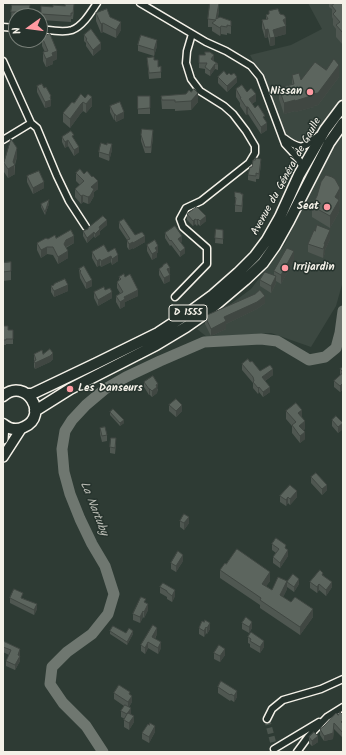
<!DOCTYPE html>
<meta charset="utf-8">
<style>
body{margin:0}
#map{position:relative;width:346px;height:755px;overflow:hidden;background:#2e3b34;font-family:Kalam,sans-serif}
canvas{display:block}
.frame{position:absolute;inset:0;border:4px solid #f4f1e8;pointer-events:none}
.north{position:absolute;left:8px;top:8px;width:40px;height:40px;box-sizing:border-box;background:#26332d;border:1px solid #787f78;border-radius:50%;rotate:256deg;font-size:11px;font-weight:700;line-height:16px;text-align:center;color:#f4f1e8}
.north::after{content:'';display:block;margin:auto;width:14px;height:18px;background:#ff9aa2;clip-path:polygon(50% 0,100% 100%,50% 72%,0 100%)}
</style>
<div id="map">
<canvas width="346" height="755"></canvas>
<div class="frame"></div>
<div class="north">N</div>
</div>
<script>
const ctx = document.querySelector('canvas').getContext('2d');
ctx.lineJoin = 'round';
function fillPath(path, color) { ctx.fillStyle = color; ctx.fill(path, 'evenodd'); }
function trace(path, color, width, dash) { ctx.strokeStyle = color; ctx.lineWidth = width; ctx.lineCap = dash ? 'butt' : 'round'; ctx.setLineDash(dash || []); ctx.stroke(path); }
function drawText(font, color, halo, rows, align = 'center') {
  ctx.font = font + ' Kalam,sans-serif'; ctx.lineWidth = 3; ctx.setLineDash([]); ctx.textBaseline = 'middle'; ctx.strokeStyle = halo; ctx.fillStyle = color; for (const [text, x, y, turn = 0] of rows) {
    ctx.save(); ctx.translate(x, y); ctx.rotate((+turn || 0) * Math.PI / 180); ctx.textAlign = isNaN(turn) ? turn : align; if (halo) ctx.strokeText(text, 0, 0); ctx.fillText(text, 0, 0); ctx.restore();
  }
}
fillPath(new Path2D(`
 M 308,3 L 343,3 L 343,281 L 336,306 L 311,347 L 271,333 L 207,337 L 197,329 L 251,289 L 285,244 L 304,204 L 293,169 L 274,101 L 250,55 L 291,45 L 322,29 Z`), '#3c4841');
trace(new Path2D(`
 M 103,752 L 86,726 L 63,703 L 50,684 L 52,667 L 67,652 L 92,634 L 108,614 L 114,594 L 105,566 L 92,544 L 80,519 L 70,494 L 64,472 L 62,449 L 65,431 L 72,420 L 86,405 L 105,389 L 126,377 L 160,361 L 204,342 L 261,339 L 277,341 L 309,360 L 325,357 L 336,348 L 340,333 L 343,311`), '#6f7770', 11);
trace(new Path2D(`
 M 267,719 L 273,742`), '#4c564f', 6, [6, 3]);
const street = new Path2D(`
 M 140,3 L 206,42 L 226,51 L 251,66 L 260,77 L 285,144 L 298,158 L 303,168
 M 3,27 L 16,28
 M 40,29 C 49,30 63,33 72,30 C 83,26 91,12 97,3
 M 3,61 L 31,123 L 3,140
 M 31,123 L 37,128 L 57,176 L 69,201 L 86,227
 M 284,138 C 300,150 303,149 318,136
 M 175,297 L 207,264 L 207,248 L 183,227 L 180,219 L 186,208 L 201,201 L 249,163 L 255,153 L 255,146 L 246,131 L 233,114 L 224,106 L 200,91 L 191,79 L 186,63 L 187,51 L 192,34
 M 267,719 L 272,709 L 283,700 L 321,689 L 343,679
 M 274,749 L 319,722
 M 297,752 L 308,737 L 327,717 L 343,707`);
const secondary = new Path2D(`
 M 3,439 L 4,425
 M 3,457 L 21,429`);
const primary = new Path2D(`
 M 27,394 L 32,394 L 97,363 L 158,333 L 187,314 L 213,295 L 238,273 L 255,256 L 267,240 L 280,217 L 299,175 L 325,130 L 343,106
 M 3,396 C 26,376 50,416 24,427 C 16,431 9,429 3,424
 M 35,411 L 70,389 L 156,345 L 186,327 L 206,313 L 245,280 L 263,263 L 275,246 L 289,221 L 329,143 L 343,123`);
trace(street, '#f4f1e8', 9);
trace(secondary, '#f4f1e8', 12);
trace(primary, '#f4f1e8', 13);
trace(street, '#26332d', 6);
trace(secondary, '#26332d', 9);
trace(primary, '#26332d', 10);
fillPath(new Path2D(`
 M 329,3 L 343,3 L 343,45 L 336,37 L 336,29 L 333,25 L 333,19 L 332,17 L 332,9 L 329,7 Z
 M 12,5 L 30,5 L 29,16 L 16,16 L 16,18 L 11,18 Z
 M 65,6 L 74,10 L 73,19 L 71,19 L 71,22 L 41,20 L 41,14 L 53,7 Z
 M 219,10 L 218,18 L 231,21 L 231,34 L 227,33 L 227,35 L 221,34 L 220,36 L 212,31 L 212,27 L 208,27 L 208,19 Z
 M 269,11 L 280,14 L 286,18 L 286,34 L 275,37 L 275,45 L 270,46 L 268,37 L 265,38 L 262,28 L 262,20 L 266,19 L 266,15 L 269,14 Z
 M 96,13 L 110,17 L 121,30 L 116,38 L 103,32 L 101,33 L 96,21 Z
 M 84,35 L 101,49 L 93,56 L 86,46 L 86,43 L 84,41 Z
 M 42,37 L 57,59 L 53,61 L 53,64 L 46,67 L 43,61 L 43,52 L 45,52 L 42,46 Z
 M 138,45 L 157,46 L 154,56 L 138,51 Z
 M 199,55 L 214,61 L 218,64 L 218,70 L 215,69 L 210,76 L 205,73 L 205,69 L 199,68 Z
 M 147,58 L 158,67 L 161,66 L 161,78 L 149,79 Z
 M 326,70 L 339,77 L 318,105 L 314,106 L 314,107 L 295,112 L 295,111 L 284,114 L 279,99 L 279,88 L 292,84 L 292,75 L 301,80 Z
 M 227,75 L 231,75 L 237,82 L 227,92 L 218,83 L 218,77 Z
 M 37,86 L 51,99 L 51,106 L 45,108 L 37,92 Z
 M 236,89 L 247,92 L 256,101 L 252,104 L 265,120 L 267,130 L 261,134 L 248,114 L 246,115 L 240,106 L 240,103 L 236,97 Z
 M 81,94 L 92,106 L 86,113 L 83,111 L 81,113 L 70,128 L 63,122 L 63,113 L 74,103 Z
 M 138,96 L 150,96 L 150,114 L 138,114 Z
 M 161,96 L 198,102 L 191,110 L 175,111 L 175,109 L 162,109 Z
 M 110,106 L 124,118 L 116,122 L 115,120 L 114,120 L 110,112 Z
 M 141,135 L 153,137 L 151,153 L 145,153 L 141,141 Z
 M 62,137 L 74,139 L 79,152 L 74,156 L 68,146 L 65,148 L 62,142 Z
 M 112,150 L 109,161 L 99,157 L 99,152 Z
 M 17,157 L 15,165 L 15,174 L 8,178 L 4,172 L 4,163 Z
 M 255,160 L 261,164 L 259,179 L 256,179 L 256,182 L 248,180 L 248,175 Z
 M 76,173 L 98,189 L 94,192 L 94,196 L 90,203 L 88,204 L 83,202 L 81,204 L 75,197 L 75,189 L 80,185 L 76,181 Z
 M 27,176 L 44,188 L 33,194 L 27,182 Z
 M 340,188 L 339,212 L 330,228 L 312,217 L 312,206 L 317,196 Z
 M 241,194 L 243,201 L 242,212 L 235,212 L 235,197 Z
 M 41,204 L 49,204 L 45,215 L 41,207 Z
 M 187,214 L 206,221 L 200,226 L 198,224 L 197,226 L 195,224 L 193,226 L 187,220 Z
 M 119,222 L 135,235 L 145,242 L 133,249 L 133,248 L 129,250 L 127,247 L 127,240 L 119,228 Z
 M 107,225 L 100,231 L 100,234 L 95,238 L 94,236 L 87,243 L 83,236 L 83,231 L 88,229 L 88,228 Z
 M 216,229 L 223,235 L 223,244 L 215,243 Z
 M 315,231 L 330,239 L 325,250 L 325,253 L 323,258 L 308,252 L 308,244 Z
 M 165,233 L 182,241 L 181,242 L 185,253 L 180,257 L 171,245 L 170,246 L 165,238 Z
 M 56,238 L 74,243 L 66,248 L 68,258 L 58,264 L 53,255 L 47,254 L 41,258 L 37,250 L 37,243 L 48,239 Z
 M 147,245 L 158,252 L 157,253 L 157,257 L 152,260 L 147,251 Z
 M 92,252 L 108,252 L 118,261 L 112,265 L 111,262 L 101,267 L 100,265 L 97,267 L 92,258 Z
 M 294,260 L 281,284 L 276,281 L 276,283 L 271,293 L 260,286 L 260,280 L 274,276 L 274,271 Z
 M 3,263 L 11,271 L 11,280 L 3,281 Z
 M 163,265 L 170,274 L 170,281 L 164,284 L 159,275 L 159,269 L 163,267 Z
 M 79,269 L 92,286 L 86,289 L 80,278 Z
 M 119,277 L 125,277 L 138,296 L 125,302 L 125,306 L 120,309 L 116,302 L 116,296 L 120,293 L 117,288 L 117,282 L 119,280 Z
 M 54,284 L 68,291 L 54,297 L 51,292 L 51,286 L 54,285 Z
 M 105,290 L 112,298 L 98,306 L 94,298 L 94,292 Z
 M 265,303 L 257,309 L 226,324 L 226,329 L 211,336 L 205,324 L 205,316 Z
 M 3,326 L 13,335 L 13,344 L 6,344 L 6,345 L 3,345 Z
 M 34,354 L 43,354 L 53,359 L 50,362 L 35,369 L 34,367 Z
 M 250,362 L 260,371 L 273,375 L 265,381 L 270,392 L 263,397 L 259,392 L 258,394 L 253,388 L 253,383 L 242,370 L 242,364 Z
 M 343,367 L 343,389 L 340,392 L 334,387 L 334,381 L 340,375 L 340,369 Z
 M 144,382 L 158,389 L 157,393 L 152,397 L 150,395 L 149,395 L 144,387 Z
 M 169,405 L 182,411 L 176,417 L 169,411 Z
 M 286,411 L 302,417 L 305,429 L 303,430 L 305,439 L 300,443 L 292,433 L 292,426 L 286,419 Z
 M 110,412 L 124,423 L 120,426 L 110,415 Z
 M 332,420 L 343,423 L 343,429 L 338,433 L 332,426 Z
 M 100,428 L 107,435 L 107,441 L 102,442 L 100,434 Z
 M 116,444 L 115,454 L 110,453 L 110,447 Z
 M 311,477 L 327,490 L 322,495 L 311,483 Z
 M 280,496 L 297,497 L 290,505 L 288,503 L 286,506 L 280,502 Z
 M 180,521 L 189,523 L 184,530 L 180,527 Z
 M 272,544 L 286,549 L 288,556 L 280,568 L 273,563 L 273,557 L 276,553 L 272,550 Z
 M 183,561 L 176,572 L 171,569 L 171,563 Z
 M 226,564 L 270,581 L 266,586 L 272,590 L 287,589 L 283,597 L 313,617 L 300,635 L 260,608 L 260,605 L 220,578 L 220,570 Z
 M 323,575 L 332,587 L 326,596 L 319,590 L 317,593 L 310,588 L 310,582 Z
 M 287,582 L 299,584 L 294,592 L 287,587 Z
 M 160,587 L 175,596 L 172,602 L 167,599 L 167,597 L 160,593 Z
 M 10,598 L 23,598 L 37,609 L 34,615 L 10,603 Z
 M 146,603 L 148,610 L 144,618 L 143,617 L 140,623 L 133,620 L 133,614 Z
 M 202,621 L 210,629 L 207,634 L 206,633 L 204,637 L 199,634 L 199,628 Z
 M 242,623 L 252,628 L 249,633 L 242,629 Z
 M 110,631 L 126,633 L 133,634 L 127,645 L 110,634 Z
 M 157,634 L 155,639 L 161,648 L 158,654 L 148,648 L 145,654 L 141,651 L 141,645 Z
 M 248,637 L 264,647 L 260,653 L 250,647 L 250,644 L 248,643 Z
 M 3,641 L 20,655 L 20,661 L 15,670 L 6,666 L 6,661 L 9,655 L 3,652 Z
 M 214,653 L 225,655 L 220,662 L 214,659 Z
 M 218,687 L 237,697 L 234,702 L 231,700 L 230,701 L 218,693 Z
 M 114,693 L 130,694 L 132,702 L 129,707 L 131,714 L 134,722 L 129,730 L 124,727 L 124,720 L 125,719 L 121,717 L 121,711 L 124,706 L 114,699 Z
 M 338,715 L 343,715 L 343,738 L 334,729 L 333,739 L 324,741 L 320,735 L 320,729 Z
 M 149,725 L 155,732 L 149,743 L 142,739 L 142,733 Z
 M 309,737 L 318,742 L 312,746 L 309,743 Z`), '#4f5751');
fillPath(new Path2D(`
 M 219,3 L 219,10 L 216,27 L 216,19 Z
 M 286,18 L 286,34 L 275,37 L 275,45 L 270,46 L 270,38 L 273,30 Z
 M 121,22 L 121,30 L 116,38 L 116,30 Z
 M 103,23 L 103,32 L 101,33 L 101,24 Z
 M 221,26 L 221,34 L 220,36 L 220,28 Z
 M 268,29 L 268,37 L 265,38 L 265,30 Z
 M 157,40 L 157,46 L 154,56 L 154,50 Z
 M 101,43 L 101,49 L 93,56 L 93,50 Z
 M 57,51 L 57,59 L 53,61 L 53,64 L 46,67 L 46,59 L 52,53 Z
 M 214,55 L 214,61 L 211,65 L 211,59 Z
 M 215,64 L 215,69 L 210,76 L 210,71 Z
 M 339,65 L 339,77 L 318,105 L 314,106 L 314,107 L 295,112 L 295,101 L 313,94 Z
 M 237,77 L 237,82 L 227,92 L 227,86 Z
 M 3,81 L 4,81 L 4,87 L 3,88 Z
 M 198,93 L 198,102 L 191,110 L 191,101 Z
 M 256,94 L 256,101 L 249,106 L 249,99 Z
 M 51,96 L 51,106 L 45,108 L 45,102 Z
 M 92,97 L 92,106 L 86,113 L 86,104 Z
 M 295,100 L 295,111 L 284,114 L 284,103 Z
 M 83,102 L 83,111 L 81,113 L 70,128 L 70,119 L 81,104 Z
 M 246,107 L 248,107 L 248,114 L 246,115 Z
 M 124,112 L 124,118 L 116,122 L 116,116 Z
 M 114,114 L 115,114 L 115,120 L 114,120 Z
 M 267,123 L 267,130 L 261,134 L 261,127 Z
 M 153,130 L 153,137 L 151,153 L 151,147 Z
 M 68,140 L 68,146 L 65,148 L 65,142 Z
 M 112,144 L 112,150 L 109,161 L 109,155 Z
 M 79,147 L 79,152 L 74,156 L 74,150 Z
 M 17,148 L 17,157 L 14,165 L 15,174 L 8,178 L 8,169 L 13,162 Z
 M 261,159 L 261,164 L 259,179 L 259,174 Z
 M 98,181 L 98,189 L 94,192 L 94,196 L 90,203 L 88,204 L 88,197 L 91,187 Z
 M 44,182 L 44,188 L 33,194 L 33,188 Z
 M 340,188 L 339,212 L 330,228 L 330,216 L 335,197 Z
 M 83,195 L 83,202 L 81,204 L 81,196 Z
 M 49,200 L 49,204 L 45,215 L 45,212 Z
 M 206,216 L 206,221 L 200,226 L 200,221 Z
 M 195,219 L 195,224 L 193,226 L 193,221 Z
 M 198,219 L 198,224 L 197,226 L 197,220 Z
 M 107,220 L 107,225 L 100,231 L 100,234 L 95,238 L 95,234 L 99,227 Z
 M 330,230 L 330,239 L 325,250 L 325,253 L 323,258 L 324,244 Z
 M 94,232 L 94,236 L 87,243 L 87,238 Z
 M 74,236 L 74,243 L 66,247 L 64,251 L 64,244 L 66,240 Z
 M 145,236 L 145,242 L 133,249 L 133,243 Z
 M 182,236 L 182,241 L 178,244 L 178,239 Z
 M 133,242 L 133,248 L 129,250 L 129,244 Z
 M 158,246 L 158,252 L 157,253 L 157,257 L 152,260 L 152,254 L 155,248 Z
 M 47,247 L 47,254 L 41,258 L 41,250 Z
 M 185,248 L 185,253 L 180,257 L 180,252 Z
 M 68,251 L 68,258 L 58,264 L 58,257 Z
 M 294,251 L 294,260 L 281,284 L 281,275 Z
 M 118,255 L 118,261 L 112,265 L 112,259 Z
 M 111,256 L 111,262 L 101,267 L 101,261 Z
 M 100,259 L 100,265 L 97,267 L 97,261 Z
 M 170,268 L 170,274 L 167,269 Z
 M 170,275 L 170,281 L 164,284 L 164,278 Z
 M 276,276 L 276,283 L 271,293 L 271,286 Z
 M 92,280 L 92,286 L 86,289 L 86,283 Z
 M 68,285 L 68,291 L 54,297 L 54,291 Z
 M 138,290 L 138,296 L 125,302 L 125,306 L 120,309 L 120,302 L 124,297 Z
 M 112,292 L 112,298 L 98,306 L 98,300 Z
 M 265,296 L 265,303 L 257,309 L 226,324 L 226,329 L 211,336 L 211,329 L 224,317 Z
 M 53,353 L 53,359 L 50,362 L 35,369 L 35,363 Z
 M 273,369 L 273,375 L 262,383 L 262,377 Z
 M 343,383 L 343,389 L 340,392 L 340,386 Z
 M 158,384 L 157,393 L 152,397 L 152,391 L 156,385 Z
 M 259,387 L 259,392 L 258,394 L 258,388 Z
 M 270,387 L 270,392 L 263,397 L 263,392 Z
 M 149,389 L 150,389 L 150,395 L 149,395 Z
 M 182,405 L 182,411 L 176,417 L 176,411 Z
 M 302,410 L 302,418 L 298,413 Z
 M 124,420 L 124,423 L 120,426 L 120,423 Z
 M 305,421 L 305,429 L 299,433 L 299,426 Z
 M 343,423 L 343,429 L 338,433 L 338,427 Z
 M 305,432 L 305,439 L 300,443 L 300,436 Z
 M 327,485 L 327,490 L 322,495 L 322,489 Z
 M 297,491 L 297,497 L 290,505 L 290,499 Z
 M 288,497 L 288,503 L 286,506 L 286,500 Z
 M 189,517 L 189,523 L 184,530 L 184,523 Z
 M 288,550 L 288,556 L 280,568 L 280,563 Z
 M 183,555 L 183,561 L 176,572 L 176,566 Z
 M 270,572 L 270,581 L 262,592 L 262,584 Z
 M 299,579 L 299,584 L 294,592 L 294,587 Z
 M 287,581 L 287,589 L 280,603 L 280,595 Z
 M 332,582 L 332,587 L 326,596 L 326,590 Z
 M 319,584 L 319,590 L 317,593 L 317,587 Z
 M 175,590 L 175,596 L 172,602 L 172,596 Z
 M 37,604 L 37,609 L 34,615 L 34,610 Z
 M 148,604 L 148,610 L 144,618 L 144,612 Z
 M 313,609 L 313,617 L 300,635 L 300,627 Z
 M 143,611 L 143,617 L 140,623 L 140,617 Z
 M 252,622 L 252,628 L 249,633 L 249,627 Z
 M 210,623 L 210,629 L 207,634 L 207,628 Z
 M 206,627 L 206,633 L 204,637 L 204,631 Z
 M 157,628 L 157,634 L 152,643 L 152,637 Z
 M 133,631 L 133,634 L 127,645 L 127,642 Z
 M 264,641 L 264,647 L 260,653 L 260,647 Z
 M 148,642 L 148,648 L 145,654 L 145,648 Z
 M 161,642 L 161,648 L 158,654 L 158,648 Z
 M 20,649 L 20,661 L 15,670 L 15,665 L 18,655 Z
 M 225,649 L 225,655 L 220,662 L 220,656 Z
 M 237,691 L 237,697 L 234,702 L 234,696 Z
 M 132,696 L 132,702 L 128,708 L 128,702 Z
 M 131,708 L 131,714 L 127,714 Z
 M 134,716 L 134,722 L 129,730 L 129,723 Z
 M 334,723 L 333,739 L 324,741 L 324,736 Z
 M 155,726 L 155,732 L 149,743 L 149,737 Z
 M 318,736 L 318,742 L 312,746 L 312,741 Z`), '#404742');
const building = new Path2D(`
 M 210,3 L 219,3 L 216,19 L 220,17 L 231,21 L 231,26 L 227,25 L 227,27 L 221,26 L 220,28 L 212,23 L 216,20 L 208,19 Z
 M 335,3 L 343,3 L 343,33 L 336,25 L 340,22 L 333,14 L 336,11 L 332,6 Z
 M 65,4 L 74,4 L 73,13 L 71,13 L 71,16 L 41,14 L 41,6 L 53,7 L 53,5 L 65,6 Z
 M 12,5 L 30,5 L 29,11 L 24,10 L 24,12 L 11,12 Z
 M 107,9 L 110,17 L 121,22 L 116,30 L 103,23 L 101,24 L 96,13 Z
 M 278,9 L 280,14 L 284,15 L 286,18 L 283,20 L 286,26 L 273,30 L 275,37 L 270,38 L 268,29 L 265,30 L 262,20 L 268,19 L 266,15 L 269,14 L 269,11 Z
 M 91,29 L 101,43 L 93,50 L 86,40 L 87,39 L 84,35 Z
 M 50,34 L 57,51 L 52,53 L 53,56 L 46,59 L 43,52 L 48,51 L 42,37 Z
 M 141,35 L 157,40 L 154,50 L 138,45 Z
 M 205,52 L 210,52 L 214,55 L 211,59 L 218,64 L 215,64 L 210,71 L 205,67 L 207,63 L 199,63 L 199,55 L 205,55 Z
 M 154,57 L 154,60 L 158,60 L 158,67 L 161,66 L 161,72 L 149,73 L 147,58 Z
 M 334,59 L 339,65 L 318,93 L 313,94 L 314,95 L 295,101 L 295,100 L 284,103 L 279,88 L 294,84 L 292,75 L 299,73 L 301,80 L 315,62 L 326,70 Z
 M 224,71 L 227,75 L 229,73 L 231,75 L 234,73 L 237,77 L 227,86 L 218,77 Z
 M 42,84 L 44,88 L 46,87 L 51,96 L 50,97 L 51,100 L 45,102 L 37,86 Z
 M 242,85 L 247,92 L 251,88 L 256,94 L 249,99 L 255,108 L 258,105 L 265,116 L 263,117 L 267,123 L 261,127 L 248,107 L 246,107 L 240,98 L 241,98 L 236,89 Z
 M 194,89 L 198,93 L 191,101 L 175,102 L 175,100 L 162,100 L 161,96 L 186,94 L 189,90 L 191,92 Z
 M 81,94 L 85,98 L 88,94 L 92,97 L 86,104 L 83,102 L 81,104 L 70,119 L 63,113 L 72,102 L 74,103 Z
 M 138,96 L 150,96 L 150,108 L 138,109 Z
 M 120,102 L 124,112 L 116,116 L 115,114 L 114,114 L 110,106 Z
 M 142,129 L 153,130 L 151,147 L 145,147 L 141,135 Z
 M 71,131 L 74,135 L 72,136 L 79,147 L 74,150 L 68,140 L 65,142 L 62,137 Z
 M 11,139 L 17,148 L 13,162 L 15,165 L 8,169 L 4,163 Z
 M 101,143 L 107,145 L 107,143 L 112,144 L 109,155 L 99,152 Z
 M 255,158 L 261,159 L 259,174 L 256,173 L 256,176 L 248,175 L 250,167 L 252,167 L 253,160 L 255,160 Z
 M 80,169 L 84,174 L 87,171 L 92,177 L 93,176 L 98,181 L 91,187 L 94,189 L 90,196 L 88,197 L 83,195 L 81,196 L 75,189 L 84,181 L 76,173 Z
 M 39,171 L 44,182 L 33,188 L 27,176 Z
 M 326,175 L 332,177 L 335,179 L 340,188 L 335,197 L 339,200 L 330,216 L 312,206 L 317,196 L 321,182 Z
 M 235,192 L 241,193 L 241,194 L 243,194 L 242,206 L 235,205 L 236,198 L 235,197 Z
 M 49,200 L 45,212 L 41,204 Z
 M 197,207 L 206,216 L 200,221 L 198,219 L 197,220 L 195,219 L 193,221 L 187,214 Z
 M 103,216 L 107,220 L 99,227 L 100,229 L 95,234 L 94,232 L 87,238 L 83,231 L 88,229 L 88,228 Z
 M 124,219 L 135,235 L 142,232 L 145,236 L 133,243 L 133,242 L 129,244 L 127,240 L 130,239 L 119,222 Z
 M 317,225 L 330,230 L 324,244 L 325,244 L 323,249 L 308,244 L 314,230 L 315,231 Z
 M 175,226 L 182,236 L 178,239 L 185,248 L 180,252 L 171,240 L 170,241 L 165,233 Z
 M 216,229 L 223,230 L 223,239 L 215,238 Z
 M 71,230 L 74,236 L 66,240 L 64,244 L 68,251 L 58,257 L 53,247 L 47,247 L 41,250 L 37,243 L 46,238 L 48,239 L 55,235 L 56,238 Z
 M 155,240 L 158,246 L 155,248 L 157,251 L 152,254 L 147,245 Z
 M 104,245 L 108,252 L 115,248 L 118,255 L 112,259 L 111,256 L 101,261 L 100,259 L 97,261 L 92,252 Z
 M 287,248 L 294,251 L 281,275 L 274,271 Z
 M 11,262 L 11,271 L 3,272 L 3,263 Z
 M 167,263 L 170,268 L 167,269 L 170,275 L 164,278 L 159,269 L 163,266 L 163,265 Z
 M 84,266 L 92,280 L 86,283 L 80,272 L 81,271 L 79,269 Z
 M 265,272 L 276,276 L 271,286 L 260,280 Z
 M 124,274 L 125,277 L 130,274 L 138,290 L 124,297 L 125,299 L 120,302 L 116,296 L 123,292 L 117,282 L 121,279 L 119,277 Z
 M 65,279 L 68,285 L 54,291 L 51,286 L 54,285 L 54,284 Z
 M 104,287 L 105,290 L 110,288 L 112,292 L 98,300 L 94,292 Z
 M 260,290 L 265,296 L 257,302 L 224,317 L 226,321 L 211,329 L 205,316 L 255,294 Z
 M 3,326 L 8,326 L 8,330 L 13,330 L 13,339 L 6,339 L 6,340 L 3,340 Z
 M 50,349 L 53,353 L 50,356 L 35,363 L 34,361 L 36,360 L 34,354 L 42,350 L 43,354 Z
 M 248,359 L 250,362 L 252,361 L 260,371 L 270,365 L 273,369 L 262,377 L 270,387 L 263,392 L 259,387 L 258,388 L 253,382 L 254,381 L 253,377 L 242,364 Z
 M 343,367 L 343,372 L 340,369 Z
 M 343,373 L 343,383 L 340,386 L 334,381 Z
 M 153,376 L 158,384 L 156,385 L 157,387 L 152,391 L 150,389 L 149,389 L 144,382 Z
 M 176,399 L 182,405 L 176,411 L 169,405 Z
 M 296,403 L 302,410 L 298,413 L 305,421 L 299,426 L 305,432 L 300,436 L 292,425 L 296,422 L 286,411 Z
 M 113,409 L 124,420 L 120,423 L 110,412 Z
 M 336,416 L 343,423 L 338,427 L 332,420 Z
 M 105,427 L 107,435 L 102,436 L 100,428 Z
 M 111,438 L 116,438 L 115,448 L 110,447 Z
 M 316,473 L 327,485 L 322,489 L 311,477 Z
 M 290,485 L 297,491 L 290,499 L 288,497 L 286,500 L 280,496 Z
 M 184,514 L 189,517 L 184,523 L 180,521 Z
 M 276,538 L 286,545 L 285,548 L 288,550 L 280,563 L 273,557 L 279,549 L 272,544 Z
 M 237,549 L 270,572 L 262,584 L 272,590 L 278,577 L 287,581 L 280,595 L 291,602 L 295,597 L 313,609 L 300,627 L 260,600 L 261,598 L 220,570 L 225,563 L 226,564 Z
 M 178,551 L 183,555 L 176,566 L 171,563 Z
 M 320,570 L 323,573 L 322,575 L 332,582 L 326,590 L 319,584 L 317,587 L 310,582 Z
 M 293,574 L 299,579 L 294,587 L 287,582 Z
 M 163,583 L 175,590 L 172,596 L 167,592 L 167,591 L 160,587 Z
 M 14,589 L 23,593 L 21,598 L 37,604 L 34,610 L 10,598 Z
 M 141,597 L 146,599 L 144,602 L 148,604 L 144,612 L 143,611 L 140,617 L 133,614 Z
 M 246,617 L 252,622 L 249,627 L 242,623 Z
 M 205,620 L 210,623 L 207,628 L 206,627 L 204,631 L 199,628 L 202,621 L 204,622 Z
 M 153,625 L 157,628 L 152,637 L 161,642 L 158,648 L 148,642 L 145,648 L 141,645 Z
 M 113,626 L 126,633 L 129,628 L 133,631 L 127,642 L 110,631 Z
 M 251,632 L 264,641 L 260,647 L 250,641 L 251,639 L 248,637 Z
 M 3,641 L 20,649 L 18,655 L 20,656 L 15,665 L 6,661 L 11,650 L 3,647 Z
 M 219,645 L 225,649 L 220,656 L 214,653 Z
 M 221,681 L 237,691 L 234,696 L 231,694 L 230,695 L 218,687 Z
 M 119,685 L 130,692 L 129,694 L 132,696 L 128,702 L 114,693 Z
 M 125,705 L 131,708 L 127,714 L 121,711 Z
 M 340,712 L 343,715 L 343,720 L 341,722 L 343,723 L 343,733 L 334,723 L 333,733 L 324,736 L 320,729 L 324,726 L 336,713 L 338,715 Z
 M 128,713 L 134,716 L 129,723 L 124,720 Z
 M 150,723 L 155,726 L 149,737 L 142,733 L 148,724 L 149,725 Z
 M 314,732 L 318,736 L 312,741 L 309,737 Z`);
fillPath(building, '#5c655e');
trace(building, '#404742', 1);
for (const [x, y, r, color] of [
 [310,92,4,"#ff9aa2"],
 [327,207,4,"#ff9aa2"],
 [285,268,4,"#ff9aa2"],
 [70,389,4,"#ff9aa2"]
]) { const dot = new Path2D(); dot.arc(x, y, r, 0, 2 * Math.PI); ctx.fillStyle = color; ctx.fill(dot); trace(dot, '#26332d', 1.5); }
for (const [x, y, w] of [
 [188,313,38]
]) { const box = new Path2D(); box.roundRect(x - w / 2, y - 8, w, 16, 3); ctx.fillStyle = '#26332d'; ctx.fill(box); trace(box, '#f4f1e8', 1); }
drawText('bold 10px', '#f4f1e8', null, [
 ["D 1555",188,313]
]);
drawText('bold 11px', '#f4f1e8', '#26332d', [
 ["Nissan",302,92],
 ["Seat",319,207],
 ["Irrijardin",293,268,"left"],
 ["Les Danseurs",78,389,"left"]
], 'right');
drawText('11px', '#f4f1e8', '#26332d', [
 ["Avenue du Général de Gaulle",287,177,-61]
]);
drawText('italic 12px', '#b8bab2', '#26332d', [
 ["La Nartuby",93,509,68]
]);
</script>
